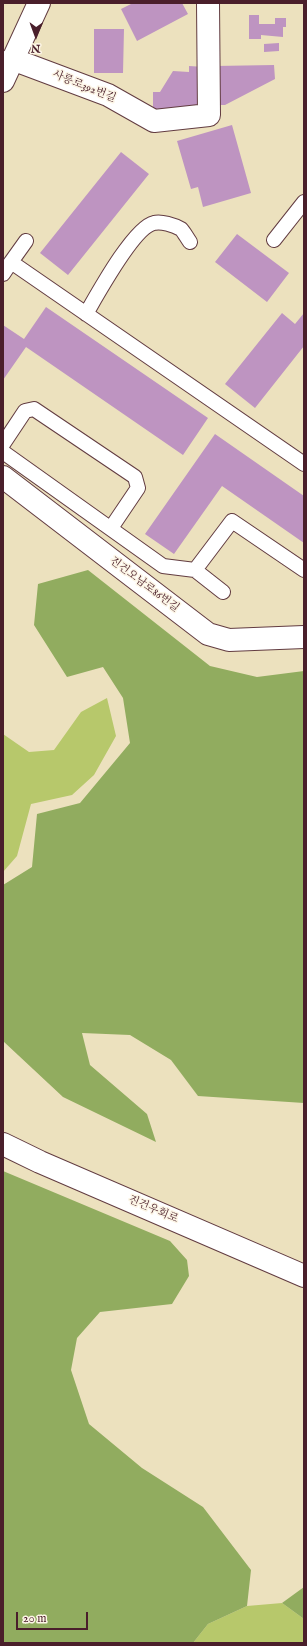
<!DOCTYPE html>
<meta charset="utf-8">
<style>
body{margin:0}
#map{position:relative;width:307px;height:1646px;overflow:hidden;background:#ece1be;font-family:"IM FELL English",serif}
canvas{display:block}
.frame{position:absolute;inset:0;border:4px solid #4a1f2b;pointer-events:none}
.north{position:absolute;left:16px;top:16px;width:40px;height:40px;-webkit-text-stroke:3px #fcf5e5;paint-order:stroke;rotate:181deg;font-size:11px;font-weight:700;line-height:16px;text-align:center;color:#4a1f2b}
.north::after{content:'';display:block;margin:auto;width:14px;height:18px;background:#4a1f2b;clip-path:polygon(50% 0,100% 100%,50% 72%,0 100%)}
.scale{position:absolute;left:16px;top:1612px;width:72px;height:18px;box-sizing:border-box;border:2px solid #4a1f2b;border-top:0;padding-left:5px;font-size:12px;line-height:14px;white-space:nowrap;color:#4a1f2b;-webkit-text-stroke:3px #fcf5e5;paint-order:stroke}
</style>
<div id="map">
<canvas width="307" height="1646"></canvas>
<div class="frame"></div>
<div class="north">N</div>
<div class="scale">20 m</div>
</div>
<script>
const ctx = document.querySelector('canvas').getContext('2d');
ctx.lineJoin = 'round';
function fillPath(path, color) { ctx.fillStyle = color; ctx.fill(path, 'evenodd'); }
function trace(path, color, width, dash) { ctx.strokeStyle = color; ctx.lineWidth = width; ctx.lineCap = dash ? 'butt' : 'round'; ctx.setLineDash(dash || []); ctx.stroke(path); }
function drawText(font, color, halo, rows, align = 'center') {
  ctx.font = font + ' "IM FELL English","Noto Serif KR",serif'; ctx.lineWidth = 3; ctx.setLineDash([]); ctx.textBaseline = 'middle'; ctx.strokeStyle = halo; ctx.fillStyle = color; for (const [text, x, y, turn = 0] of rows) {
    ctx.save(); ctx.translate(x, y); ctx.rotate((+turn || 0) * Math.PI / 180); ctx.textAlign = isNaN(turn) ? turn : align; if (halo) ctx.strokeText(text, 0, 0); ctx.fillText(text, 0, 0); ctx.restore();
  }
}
fillPath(new Path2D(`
 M 107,698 L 116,736 L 94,775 L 72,795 L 31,804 L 17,856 L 3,872 L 3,734 L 29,752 L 54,750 L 81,712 Z
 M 282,1603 L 304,1619 L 304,1643 L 193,1643 L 208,1624 L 247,1606 Z`), '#b7c86b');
fillPath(new Path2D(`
 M 88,570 L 210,666 L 257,677 L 304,671 L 304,1103 L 198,1096 L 171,1060 L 130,1035 L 82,1033 L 90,1065 L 147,1114 L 156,1142 L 63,1097 L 3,1041 L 3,885 L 32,867 L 37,814 L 80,803 L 130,743 L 123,698 L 103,667 L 67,677 L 34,625 L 38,584 Z
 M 3,1171 L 170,1241 L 187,1260 L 189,1276 L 172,1304 L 100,1312 L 77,1338 L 71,1370 L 89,1424 L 142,1468 L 203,1507 L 251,1570 L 247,1606 L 208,1624 L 193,1643 L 3,1643 Z
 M 304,1587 L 304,1619 L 282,1603 Z`), '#91ac5f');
fillPath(new Path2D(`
 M 133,3 L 182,3 L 188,14 L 137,41 L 121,9 Z
 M 249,15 L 259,15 L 259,24 L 275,24 L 275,18 L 286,18 L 286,27 L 283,27 L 283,37 L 261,35 L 261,39 L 249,39 Z
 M 94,29 L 124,29 L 123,73 L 94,73 Z
 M 279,43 L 279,51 L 264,52 L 264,44 Z
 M 274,65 L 275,79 L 225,105 L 215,105 L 215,66 Z
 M 189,66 L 205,67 L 204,110 L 153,109 L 153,92 L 160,92 L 173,71 L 189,72 Z
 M 232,125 L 251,193 L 203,207 L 198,187 L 191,189 L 177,141 Z
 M 121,152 L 149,174 L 68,275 L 40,253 Z
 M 237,234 L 289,273 L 267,302 L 215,262 Z
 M 46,307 L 208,418 L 183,455 L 26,347 L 3,380 L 3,325 L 24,339 Z
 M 282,313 L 295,324 L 304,313 L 304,346 L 255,408 L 225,384 Z
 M 215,434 L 304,496 L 304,543 L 222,486 L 174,554 L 145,534 Z`), '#be94c1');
const service = new Path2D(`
 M 274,240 L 304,202
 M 11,262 L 26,241
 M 3,274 L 11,262 L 304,464
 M 86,314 C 97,295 134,227 154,223 C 161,221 174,225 181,229 C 184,232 187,238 190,242
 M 3,444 L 25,411 L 34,409 L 135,477 L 138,488 L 111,528
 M 3,452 L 163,566 L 195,570 L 223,592
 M 195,570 L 232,521 L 304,570`);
const minor = new Path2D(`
 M 12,59 L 108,95 L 154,121 L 209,115 L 208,3
 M 3,81 L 39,3
 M 3,477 L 208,634 L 229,640 L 304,637`);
const secondary = new Path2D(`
 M 3,1144 L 40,1162 L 304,1276`);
trace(service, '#623c41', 16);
trace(minor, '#623c41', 24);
trace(secondary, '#623c41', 24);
trace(service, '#fff', 14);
trace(minor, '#fff', 22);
trace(secondary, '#fff', 22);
drawText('11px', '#4a1f2b', '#fcf5e5', [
 ["사릉로392번길",84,87,22],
 ["진건오남로86번길",144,585,37],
 ["진건우회로",153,1210,23]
]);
</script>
